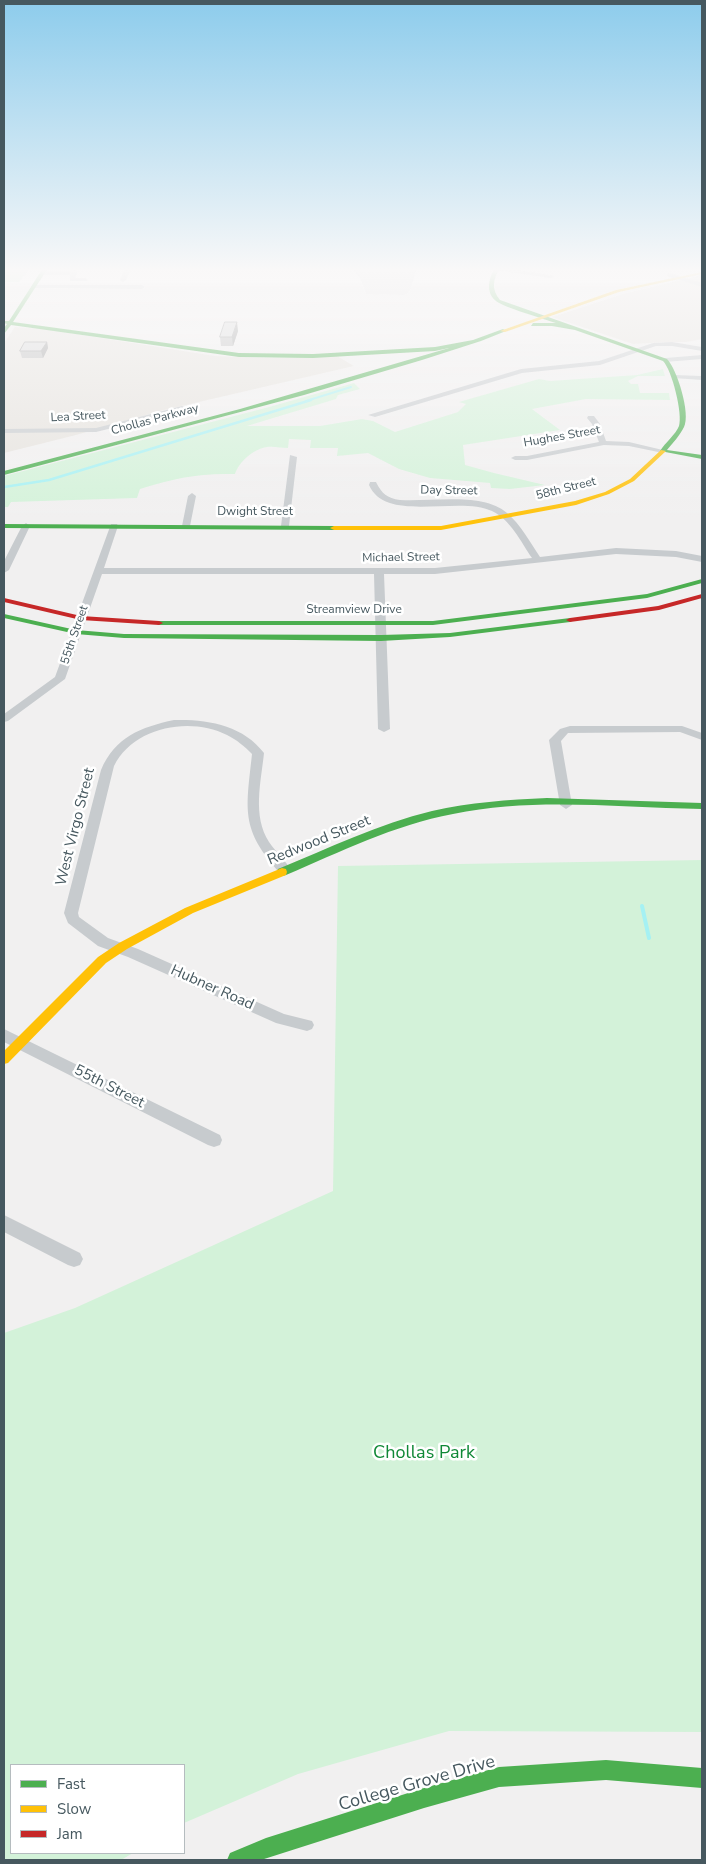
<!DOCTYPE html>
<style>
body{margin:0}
#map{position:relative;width:706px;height:1864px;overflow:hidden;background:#f1f0f0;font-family:"Nunito Sans",sans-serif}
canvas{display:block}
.frame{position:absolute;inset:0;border:5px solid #46585f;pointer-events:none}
.legend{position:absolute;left:10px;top:1764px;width:175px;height:90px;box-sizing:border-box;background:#fff;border:1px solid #b5bcbf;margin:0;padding:6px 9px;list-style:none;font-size:15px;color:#46585f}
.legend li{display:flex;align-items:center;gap:10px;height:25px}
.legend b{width:25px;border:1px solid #b5bcbf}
</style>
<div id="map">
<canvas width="706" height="1864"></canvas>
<div class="frame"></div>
<ul class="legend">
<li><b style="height:6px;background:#4caf50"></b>Fast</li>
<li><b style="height:6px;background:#ffc107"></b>Slow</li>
<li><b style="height:6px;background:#c62828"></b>Jam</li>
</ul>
</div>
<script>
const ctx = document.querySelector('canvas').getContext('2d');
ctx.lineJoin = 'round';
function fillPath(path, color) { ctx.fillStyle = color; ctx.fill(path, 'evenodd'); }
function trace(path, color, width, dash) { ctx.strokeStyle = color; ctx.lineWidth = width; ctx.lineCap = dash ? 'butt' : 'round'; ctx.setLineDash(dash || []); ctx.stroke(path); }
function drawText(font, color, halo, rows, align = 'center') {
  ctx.font = font + ' "Nunito Sans",sans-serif'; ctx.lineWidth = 5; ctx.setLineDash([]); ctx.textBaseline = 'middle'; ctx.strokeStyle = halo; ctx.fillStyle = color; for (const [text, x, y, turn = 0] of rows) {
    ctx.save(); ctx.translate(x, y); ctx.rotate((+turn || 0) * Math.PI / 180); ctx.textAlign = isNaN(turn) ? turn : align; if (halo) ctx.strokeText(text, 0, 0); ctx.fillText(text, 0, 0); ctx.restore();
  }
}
fillPath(new Path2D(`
 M 702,275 L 702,339 L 686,342 L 667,342 L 633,344 L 552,317 L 626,293 Z
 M 15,327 L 45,329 L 215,356 L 264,358 L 337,356 L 354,366 L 160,411 L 76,435 L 4,453 L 4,343 Z`), '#e6e3de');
fillPath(new Path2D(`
 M 352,268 L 416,268 L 411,289 L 407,294 L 403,295 L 366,294 L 360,278 Z`), '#e2e1e3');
fillPath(new Path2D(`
 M 4,268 L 30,268 L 19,282 L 4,282 Z
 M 663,369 L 665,376 L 638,376 L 628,381 L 631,384 L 638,384 L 640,393 L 669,393 L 670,400 L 586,399 L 532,409 L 560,430 L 463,445 L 465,465 L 494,473 L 545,485 L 510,489 L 491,488 L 490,483 L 430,478 L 399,469 L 368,453 L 337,456 L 338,448 L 310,448 L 311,440 L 289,439 L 288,448 C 281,448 274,446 267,447 C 253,449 239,462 235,474 C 198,473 175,478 140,489 L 137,498 L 11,502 L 8,507 L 4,507 L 4,476 L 269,407 L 354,383 L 360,389 L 338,395 L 336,399 L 247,426 L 320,426 L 362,419 L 373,421 L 395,432 L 458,412 L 466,404 L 459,402 L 539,379 L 550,381 L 637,375 Z
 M 702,860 L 702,1732 L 449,1731 L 298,1774 L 184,1823 L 184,1765 L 11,1765 L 11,1853 L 133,1853 L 121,1860 L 4,1860 L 4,1333 L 75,1308 L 333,1191 L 338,866 Z`), '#d3f2d9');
trace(new Path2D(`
 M 306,401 L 351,387`), '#a5f1f3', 2);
trace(new Path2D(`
 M 4,487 L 49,480 L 311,400`), '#a5f1f3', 2.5);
trace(new Path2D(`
 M 642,906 L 649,938`), '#a5f1f3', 4);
fillPath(new Path2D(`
 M 72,268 L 78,268 L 75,278 L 86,278 L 88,281 L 70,281 L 70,275 L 43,275 L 40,273 L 43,271 L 71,271 Z
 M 125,268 L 131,268 L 126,280 L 123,282 L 120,280 Z
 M 484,268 L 504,268 L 554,276 L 551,278 Z
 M 669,273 L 702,283 L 702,287 L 667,276 Z
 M 35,285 L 142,285 L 145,287 L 142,289 L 33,288 Z
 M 672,342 L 702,347 L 702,351 L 672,346 L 656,346 L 600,365 L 522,373 L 375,417 L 368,415 L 521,369 L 599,361 L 653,343 Z
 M 702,355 L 702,359 L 665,362 L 662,360 L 665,358 Z
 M 675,375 L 702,376 L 702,380 L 673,378 L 673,376 Z
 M 182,406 L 186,408 L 185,410 L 96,432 L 4,433 L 4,429 L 96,428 Z
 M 588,416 L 594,416 L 600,424 L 606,441 L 629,442 L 667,451 L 663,453 L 629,446 L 604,445 L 527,460 L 515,460 L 511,458 L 515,456 L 527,456 L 599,442 L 592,424 L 587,418 Z
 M 290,455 L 297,457 L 289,526 L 285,529 L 281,526 Z
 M 370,482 L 376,482 C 382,494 387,498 400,500 C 431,502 483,492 507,513 C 521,525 530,542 540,557 L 616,548 L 676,551 L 702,556 L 702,562 L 676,557 L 616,554 L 435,574 L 384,574 L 390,729 L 384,732 L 378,729 L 374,574 L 102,574 L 65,679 L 8,721 L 4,722 L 4,714 L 55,677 L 111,524 L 117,524 L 118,526 L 104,568 L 435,568 L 532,558 C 521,542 510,519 492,511 C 459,495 386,524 369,485 Z
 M 192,493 L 196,496 L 190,526 L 186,529 L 182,526 L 188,496 Z
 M 26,523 L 30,526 L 9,570 L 4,573 L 4,561 L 22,526 Z
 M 174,720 C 207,719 243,725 264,753 C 261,782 252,816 269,842 C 276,852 285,860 291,870 L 290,873 L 280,873 C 240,829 246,810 252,754 C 244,746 237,740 227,735 C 190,716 133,727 114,766 L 78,913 L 79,917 L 108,938 L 138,949 L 284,1014 L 312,1021 L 314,1025 L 312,1029 L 307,1031 L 276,1023 L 128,957 L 98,946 L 68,923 L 64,913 L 101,770 C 115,737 141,727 174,720 Z
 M 570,726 L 682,726 L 702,733 L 702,740 L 680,732 L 568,733 L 561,741 L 572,805 L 566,809 L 560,805 L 549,740 L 560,729 Z
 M 4,1029 L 220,1135 L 222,1140 L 220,1145 L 214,1147 L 208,1145 L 4,1042 Z
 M 4,1215 L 80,1253 L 83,1259 L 80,1265 L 74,1267 L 68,1265 L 4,1232 Z`), '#c7cbce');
fillPath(new Path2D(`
 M 43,268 L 48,268 L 13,322 L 239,353 L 313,354 L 435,347 L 473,340 L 503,329 L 506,331 L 481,341 L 422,360 L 304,395 L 4,475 L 4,471 L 240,409 L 449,348 L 435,351 L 313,358 L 239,357 L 11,325 L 4,334 L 4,328 L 7,324 L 4,323 L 4,321 L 9,321 Z
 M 495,268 L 500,268 C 493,279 491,289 500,300 L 667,359 C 677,369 691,414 684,427 C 680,435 673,443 667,450 L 702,455 L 702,459 L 660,451 C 665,443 676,434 679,426 C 683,414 672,370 663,361 L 575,330 L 552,326 L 531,326 L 533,323 L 556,323 C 544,319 503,307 496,301 C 485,292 489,278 495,268 Z
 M 4,524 L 334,526 L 338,528 L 334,530 L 4,528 Z
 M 702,579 L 702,583 L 647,598 L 433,625 L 159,625 L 155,623 L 159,621 L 433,621 L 647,594 Z
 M 4,614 L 76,630 L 124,634 L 381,635 L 450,633 L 570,618 L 574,620 L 570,622 L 450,637 L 381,641 L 124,638 L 76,634 L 4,618 Z
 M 547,798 L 702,803 L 702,809 C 619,808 535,797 453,814 C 394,825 340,852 286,875 L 282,876 L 277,872 L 278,869 C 329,848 379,824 432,811 C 470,802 508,800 547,798 Z
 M 606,1760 L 702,1768 L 702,1788 L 606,1780 L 499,1787 L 424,1808 L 261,1860 L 227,1860 L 230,1853 L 266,1838 L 424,1788 L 499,1767 Z`), '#4caf50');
fillPath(new Path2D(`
 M 702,272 L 702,274 L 619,292 L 505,332 L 500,331 L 616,290 Z
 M 661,450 L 666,451 L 634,481 L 609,494 L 576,505 L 441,530 L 334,530 L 330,528 L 334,526 L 441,526 L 575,501 L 605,492 L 630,479 Z
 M 282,868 L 286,869 L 287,872 L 286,875 L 193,913 L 127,949 L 106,963 L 8,1063 L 4,1064 L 4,1051 L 98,957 L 119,943 L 185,908 Z`), '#ffc107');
fillPath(new Path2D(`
 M 702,594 L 702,598 L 659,610 L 570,622 L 566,620 L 570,618 L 658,606 Z
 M 4,598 L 81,616 L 159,621 L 163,623 L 159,625 L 81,620 L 4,602 Z`), '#c62828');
fillPath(new Path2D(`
 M 238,331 L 233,346 L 221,346 L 220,337 Z
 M 47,342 L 48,348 L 43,358 L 22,358 L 20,351 Z`), '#b9babb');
fillPath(new Path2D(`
 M 237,322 L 238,331 L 233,346 L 232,337 Z
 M 47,342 L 48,348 L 43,358 L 41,351 Z`), '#969798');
const building = new Path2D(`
 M 225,322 L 237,322 L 232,337 L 220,337 Z
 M 25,342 L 47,342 L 41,351 L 20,351 Z`);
fillPath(building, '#d7d8d9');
trace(building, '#969798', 1);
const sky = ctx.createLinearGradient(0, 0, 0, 529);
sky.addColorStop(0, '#8dccec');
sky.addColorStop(0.51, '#f9f8f8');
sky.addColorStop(1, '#f9f8f800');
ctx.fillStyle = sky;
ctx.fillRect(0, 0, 706, 529);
drawText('12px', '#46585f', '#fff', [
 ["Lea Street",78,417,-3],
 ["Chollas Parkway",155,420,-15],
 ["Hughes Street",562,437,-10],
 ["58th Street",566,489,-14],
 ["Day Street",449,491,1],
 ["Dwight Street",255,512],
 ["Michael Street",401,558,-1],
 ["Streamview Drive",354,610],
 ["55th Street",75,635,-71]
]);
drawText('15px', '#46585f', '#fff', [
 ["West Virgo Street",76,827,-76],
 ["Redwood Street",319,841,-22],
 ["Hubner Road",212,988,24],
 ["55th Street",109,1087,27]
]);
drawText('18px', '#0f8836', '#fff', [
 ["Chollas Park",424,1454]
]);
drawText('18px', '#46585f', '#fff', [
 ["College Grove Drive",417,1784,-16]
]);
</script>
